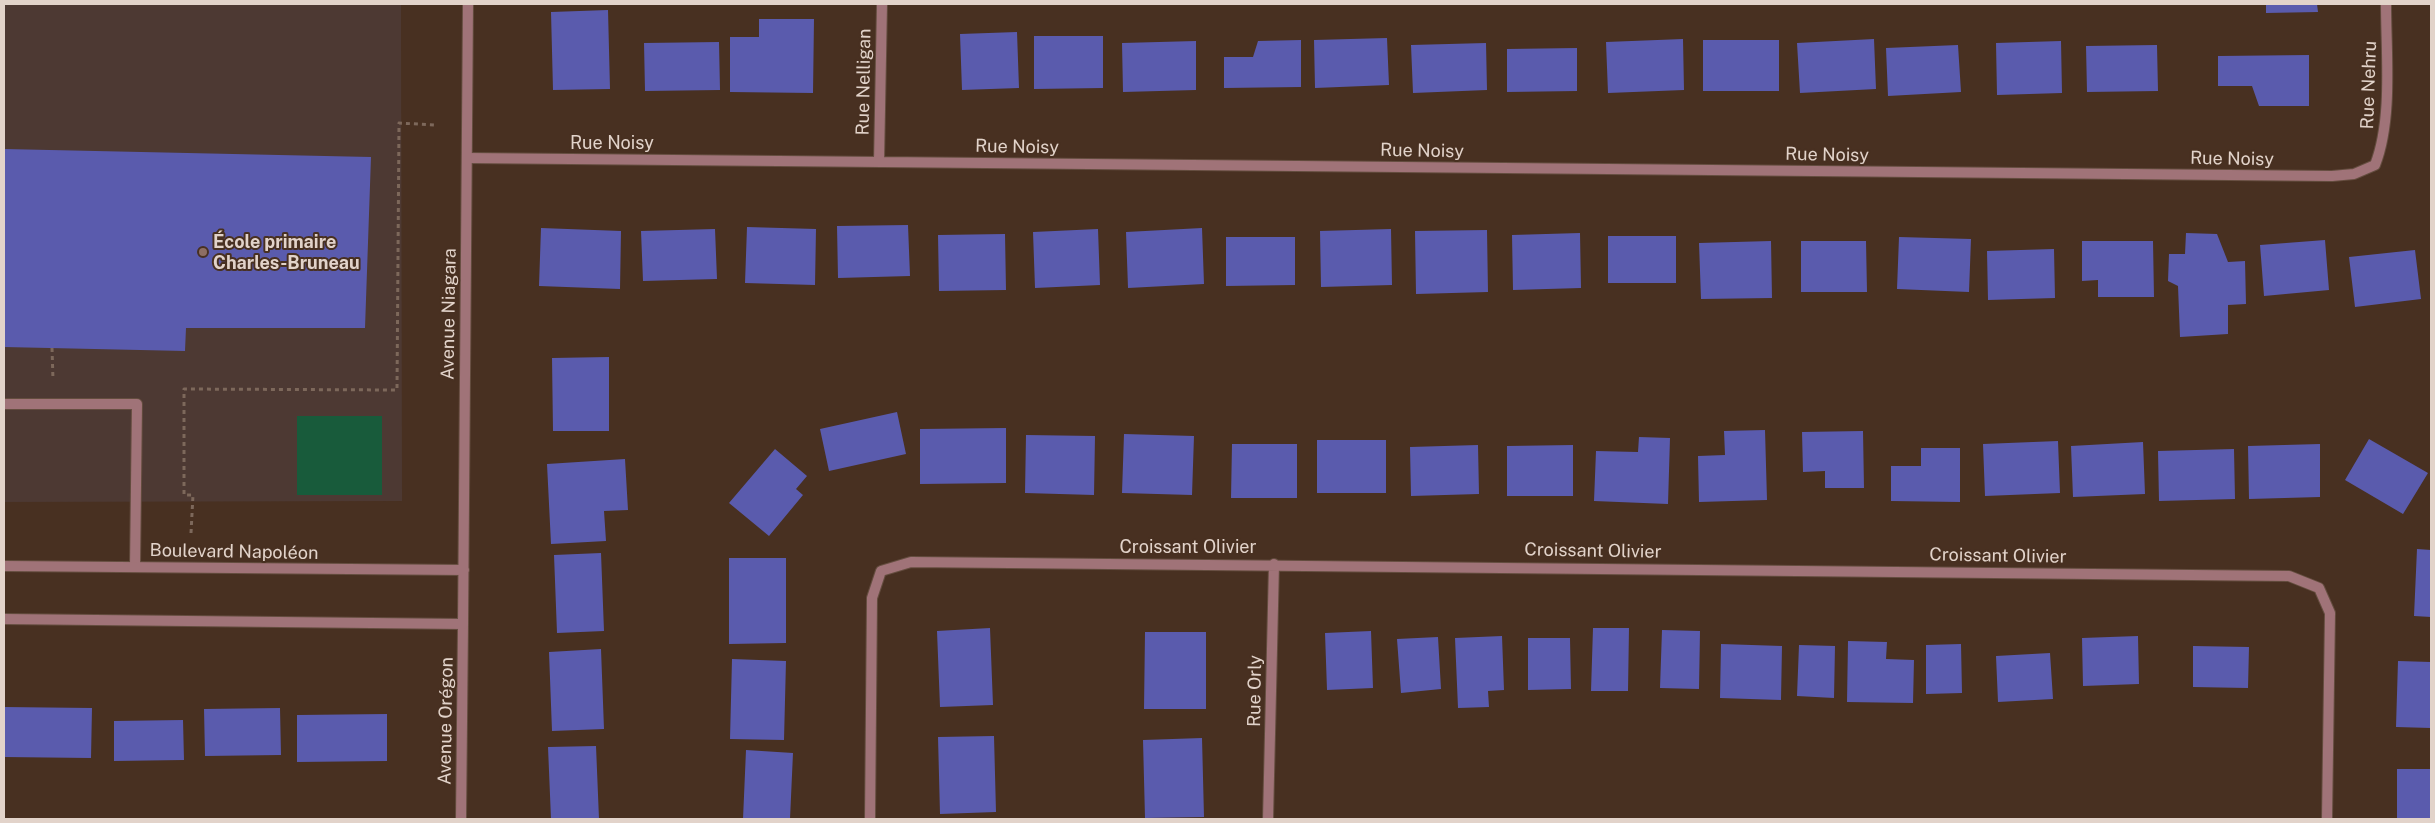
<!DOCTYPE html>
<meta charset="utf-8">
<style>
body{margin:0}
#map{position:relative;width:2435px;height:823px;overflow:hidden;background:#483021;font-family:"Public Sans",sans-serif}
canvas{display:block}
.frame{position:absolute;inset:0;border:5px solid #e2d3ca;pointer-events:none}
</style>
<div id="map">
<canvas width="2435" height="823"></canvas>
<div class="frame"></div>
</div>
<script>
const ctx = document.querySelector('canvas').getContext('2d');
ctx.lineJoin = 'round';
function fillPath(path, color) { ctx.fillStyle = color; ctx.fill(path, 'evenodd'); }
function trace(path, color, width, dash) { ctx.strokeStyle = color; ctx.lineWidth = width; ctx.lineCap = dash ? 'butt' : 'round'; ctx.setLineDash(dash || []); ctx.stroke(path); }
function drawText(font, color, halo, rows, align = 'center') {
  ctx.font = font + ' "Public Sans",sans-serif'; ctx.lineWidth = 4; ctx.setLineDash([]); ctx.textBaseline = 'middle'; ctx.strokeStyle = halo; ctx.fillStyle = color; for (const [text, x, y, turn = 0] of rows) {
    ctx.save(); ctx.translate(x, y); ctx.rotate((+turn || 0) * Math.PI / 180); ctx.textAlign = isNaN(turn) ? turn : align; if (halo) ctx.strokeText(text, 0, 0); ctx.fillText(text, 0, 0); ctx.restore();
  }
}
fillPath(new Path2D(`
 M 4,4 L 401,4 L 402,501 L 4,502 Z`), '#4d3933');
fillPath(new Path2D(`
 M 297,416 L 382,416 L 382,495 L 297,495 Z`), '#185b3b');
fillPath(new Path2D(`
 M 2266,4 L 2317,4 L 2318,12 L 2266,13 Z
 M 608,10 L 610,89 L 553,90 L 551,12 Z
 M 759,19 L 814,19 L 813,93 L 730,92 L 730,37 L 759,37 Z
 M 1017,32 L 1019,88 L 962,90 L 960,34 Z
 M 1034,36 L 1103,36 L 1103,88 L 1034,89 Z
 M 1387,38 L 1389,85 L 1315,88 L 1314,40 Z
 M 1683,39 L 1684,90 L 1608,93 L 1606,42 Z
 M 1874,39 L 1876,89 L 1800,93 L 1797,43 Z
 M 1301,40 L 1301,87 L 1224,88 L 1224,57 L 1253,57 L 1258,41 Z
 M 1703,40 L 1779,40 L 1779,91 L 1703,91 Z
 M 1196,41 L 1196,90 L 1123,92 L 1122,43 Z
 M 2061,41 L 2062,93 L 1997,95 L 1996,43 Z
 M 719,42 L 720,90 L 645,91 L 644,43 Z
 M 1486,43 L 1487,90 L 1413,93 L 1411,45 Z
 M 1958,45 L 1961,92 L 1888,96 L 1886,48 Z
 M 2157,45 L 2158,91 L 2087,92 L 2086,46 Z
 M 1577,48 L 1577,91 L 1507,92 L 1507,49 Z
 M 2309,55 L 2309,106 L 2259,106 L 2252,86 L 2218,86 L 2218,56 Z
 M 4,149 L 371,157 L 365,328 L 186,328 L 185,351 L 4,347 Z
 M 908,225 L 910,276 L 838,278 L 837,226 Z
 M 747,227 L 816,229 L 815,285 L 745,283 Z
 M 541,228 L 621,231 L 620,289 L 539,286 Z
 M 1202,228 L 1204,284 L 1128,288 L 1126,232 Z
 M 715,229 L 717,279 L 643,281 L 641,231 Z
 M 1098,229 L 1100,285 L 1035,288 L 1033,232 Z
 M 1391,229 L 1392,285 L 1321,287 L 1320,231 Z
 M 1487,230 L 1488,292 L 1416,294 L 1415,231 Z
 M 1580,233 L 1581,288 L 1513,290 L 1512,235 Z
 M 2186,233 L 2217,234 L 2228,262 L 2245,261 L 2246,304 L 2228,305 L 2228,334 L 2180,337 L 2178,286 L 2168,281 L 2169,254 L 2185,254 Z
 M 1005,234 L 1006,290 L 939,291 L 938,235 Z
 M 1608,236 L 1676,236 L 1676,283 L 1608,283 Z
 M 1226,237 L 1295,237 L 1295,285 L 1226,286 Z
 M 1899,237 L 1971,239 L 1969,292 L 1897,289 Z
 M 2325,240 L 2329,290 L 2264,296 L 2260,245 Z
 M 1771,241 L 1772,298 L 1701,299 L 1699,243 Z
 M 1801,241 L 1866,241 L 1867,292 L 1801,292 Z
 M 2082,241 L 2153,241 L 2154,297 L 2098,297 L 2098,280 L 2082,281 Z
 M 2054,249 L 2055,298 L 1988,300 L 1987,251 Z
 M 2415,250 L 2421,299 L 2355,307 L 2349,257 Z
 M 609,357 L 609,431 L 553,431 L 552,358 Z
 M 897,412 L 906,454 L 829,471 L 820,429 Z
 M 1006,428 L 1006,483 L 920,484 L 920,429 Z
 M 1765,430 L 1767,500 L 1699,502 L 1698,456 L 1725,455 L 1724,431 Z
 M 1863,431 L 1864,488 L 1825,488 L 1825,471 L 1803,472 L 1802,432 Z
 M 1124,434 L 1194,436 L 1192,495 L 1122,493 Z
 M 1026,435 L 1095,436 L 1094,495 L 1025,493 Z
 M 1639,437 L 1670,438 L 1668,504 L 1594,501 L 1596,451 L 1638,452 Z
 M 2369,439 L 2428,473 L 2403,514 L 2345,480 Z
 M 1317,440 L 1386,440 L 1386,493 L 1317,493 Z
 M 2058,441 L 2060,493 L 1985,496 L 1983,444 Z
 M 2143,442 L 2145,494 L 2073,497 L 2071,446 Z
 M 1232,444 L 1297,444 L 1297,498 L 1231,498 Z
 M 2320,444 L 2320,497 L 2249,499 L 2248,446 Z
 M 1478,445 L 1479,494 L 1411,496 L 1410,447 Z
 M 1573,445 L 1573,496 L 1507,496 L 1507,446 Z
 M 1921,448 L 1960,448 L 1960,502 L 1891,501 L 1891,466 L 1921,466 Z
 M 775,449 L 807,476 L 796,489 L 803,495 L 769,536 L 729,503 Z
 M 2234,449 L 2235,499 L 2159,501 L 2158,451 Z
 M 625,459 L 628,510 L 604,511 L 606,541 L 551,544 L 547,464 Z
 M 2417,549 L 2431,550 L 2431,617 L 2414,616 Z
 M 601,553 L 604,631 L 557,633 L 554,555 Z
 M 729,558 L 786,558 L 786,643 L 729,644 Z
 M 990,628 L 993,705 L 940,707 L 937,631 Z
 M 1593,628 L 1629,628 L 1628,691 L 1591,691 Z
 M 1662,630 L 1700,631 L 1699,689 L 1660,688 Z
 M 1371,631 L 1373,688 L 1327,690 L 1325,633 Z
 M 1145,632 L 1206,632 L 1206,709 L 1144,709 Z
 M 1502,636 L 1504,690 L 1488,691 L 1489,707 L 1458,708 L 1455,638 Z
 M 2138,636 L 2139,684 L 2083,686 L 2082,638 Z
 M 1438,637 L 1441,689 L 1401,693 L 1397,639 Z
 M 1528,638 L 1570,638 L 1571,689 L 1528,690 Z
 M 1848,641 L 1887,642 L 1886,659 L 1914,660 L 1913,703 L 1847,702 Z
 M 1721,644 L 1782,646 L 1781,700 L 1720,698 Z
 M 1961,644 L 1962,693 L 1926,694 L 1926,645 Z
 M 1799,645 L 1835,646 L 1834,698 L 1797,696 Z
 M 2193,646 L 2249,647 L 2248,688 L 2193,687 Z
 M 601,649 L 604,729 L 552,731 L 549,652 Z
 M 2050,653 L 2053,699 L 1998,702 L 1996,656 Z
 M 732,659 L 786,661 L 784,740 L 730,739 Z
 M 2398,661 L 2431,662 L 2431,728 L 2396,727 Z
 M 4,707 L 92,708 L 91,758 L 4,757 Z
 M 280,708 L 281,755 L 205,756 L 204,709 Z
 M 387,714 L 387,761 L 297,762 L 297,715 Z
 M 183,720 L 184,760 L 114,761 L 114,721 Z
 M 994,736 L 996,812 L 940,814 L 938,737 Z
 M 1202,738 L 1204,817 L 1145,818 L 1143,740 Z
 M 596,746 L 599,819 L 551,819 L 548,747 Z
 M 746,750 L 793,753 L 790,819 L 743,819 Z
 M 2397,769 L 2431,769 L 2431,819 L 2397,819 Z`), '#5a5bad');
const service = new Path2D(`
 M 4,404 L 137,404 L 135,567`);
const minor = new Path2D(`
 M 467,158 L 2332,176 L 2354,174 L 2375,165 C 2393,119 2386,53 2386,4
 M 879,162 L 882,4
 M 461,819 L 463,624
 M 870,819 L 872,598 L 881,571 L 911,562 L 2289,576 L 2319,588 L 2330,613 L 2327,819
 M 1268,819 L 1274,564`);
const tertiary = new Path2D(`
 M 4,566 L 464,570
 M 4,619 L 463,624 L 468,4`);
trace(service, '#644d3f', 12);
trace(minor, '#644d3f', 12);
trace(tertiary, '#644d3f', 12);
trace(new Path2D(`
 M 52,348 L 53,380
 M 191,533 L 193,495 L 184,495 L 184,389 L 397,390 L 399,123 L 434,125`), '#7d685b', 3, [4, 4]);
trace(service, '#a07378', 10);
trace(minor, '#a07378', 10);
trace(tertiary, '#a07378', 10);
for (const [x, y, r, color] of [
 [203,252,5,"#8d6e63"]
]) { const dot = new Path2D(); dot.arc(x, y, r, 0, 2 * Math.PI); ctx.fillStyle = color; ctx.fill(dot); trace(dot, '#483021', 2); }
drawText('18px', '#e2d3ca', '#483021', [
 ["Rue Nelligan",864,82,-89],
 ["Rue Nehru",2369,85,-88],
 ["Rue Noisy",612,143],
 ["Rue Noisy",1017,147,1],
 ["Rue Noisy",1422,151,1],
 ["Rue Noisy",1827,155,1],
 ["Rue Noisy",2232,159,1],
 ["Avenue Niagara",449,314,-89],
 ["Croissant Olivier",1188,547],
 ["Croissant Olivier",1593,551,1],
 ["Boulevard Napoléon",234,552,1],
 ["Croissant Olivier",1998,556,1],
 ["Rue Orly",1255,691,-89],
 ["Avenue Orégon",446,721,-89]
]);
drawText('bold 18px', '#e2d3ca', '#483021', [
 ["École primaire",213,242],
 ["Charles-Bruneau",213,263]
], 'left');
</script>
